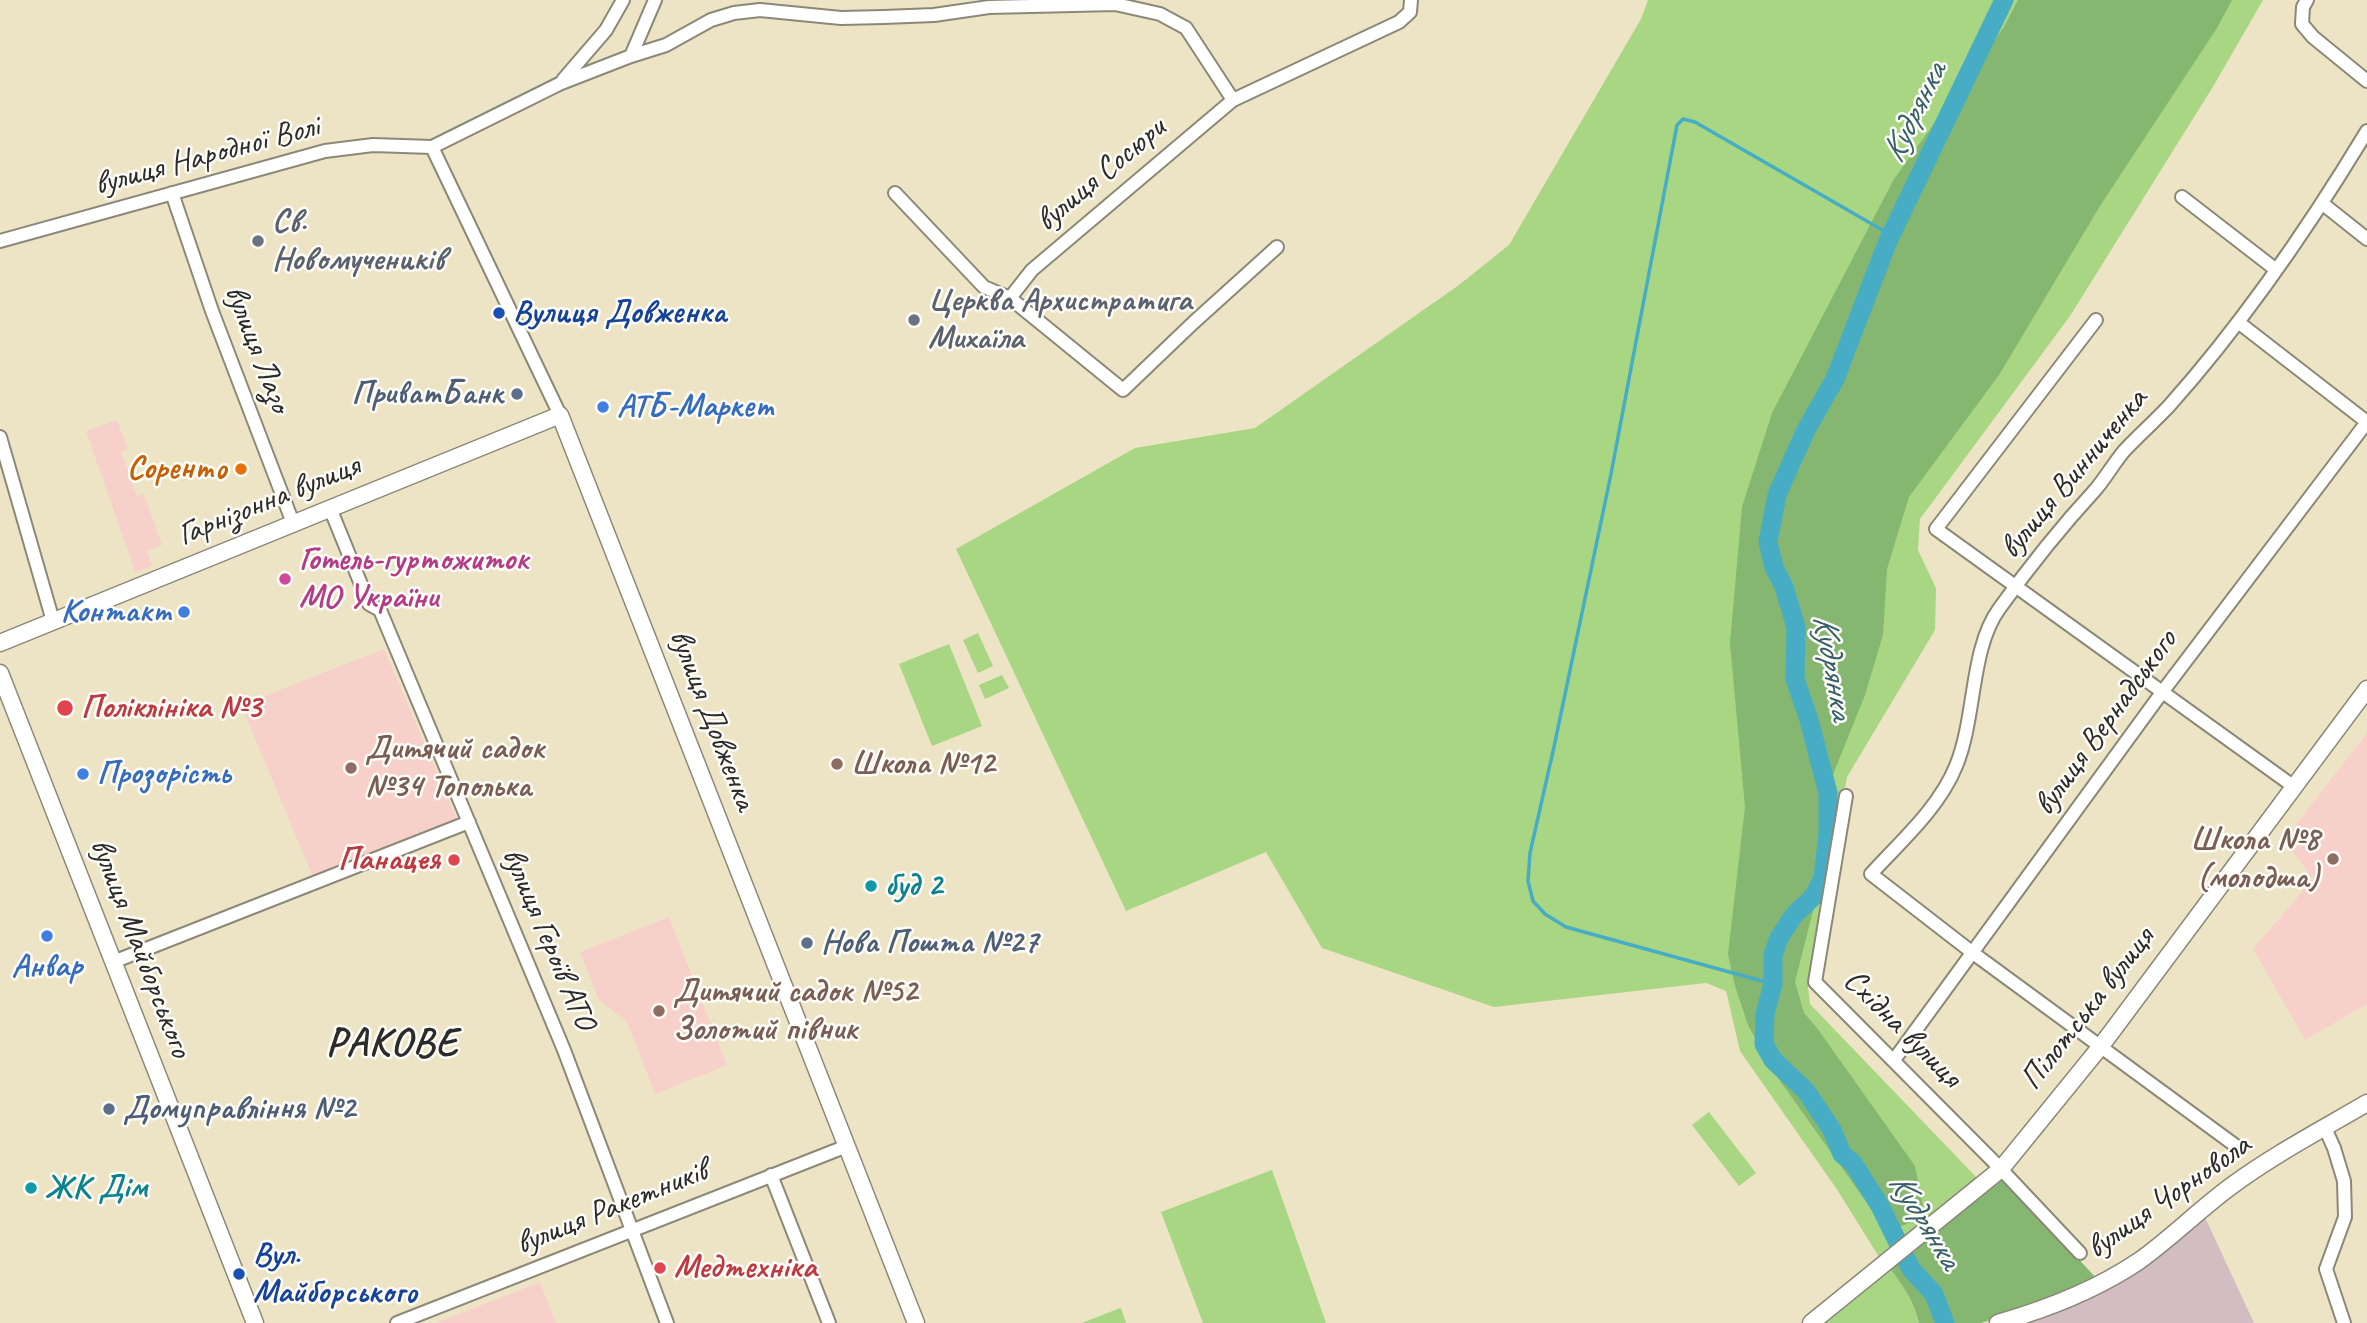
<!DOCTYPE html>
<meta charset="utf-8">
<style>
body{margin:0}
canvas{display:block;background:#ede4c6}
</style>
<canvas width="2367" height="1323"></canvas>
<script>
const ctx = document.querySelector('canvas').getContext('2d');
ctx.lineJoin = 'round';
function fillPath(path, color) { ctx.fillStyle = color; ctx.fill(path, 'evenodd'); }
function trace(path, color, width, dash) { ctx.strokeStyle = color; ctx.lineWidth = width; ctx.lineCap = dash ? 'butt' : 'round'; ctx.setLineDash(dash || []); ctx.stroke(path); }
function drawText(font, color, halo, rows, align = 'center') {
  ctx.font = font + ' Caveat,sans-serif'; ctx.lineWidth = 5; ctx.setLineDash([]); ctx.textBaseline = 'middle'; ctx.strokeStyle = halo; ctx.fillStyle = color; for (const [text, x, y, turn = 0] of rows) {
    ctx.save(); ctx.translate(x, y); ctx.rotate((+turn || 0) * Math.PI / 180); ctx.textAlign = isNaN(turn) ? turn : align; if (halo) ctx.strokeText(text, 0, 0); ctx.fillText(text, 0, 0); ctx.restore();
  }
}
fillPath(new Path2D(`
 M 117,420 L 128,449 L 121,452 L 137,496 L 144,494 L 162,545 L 147,551 L 152,566 L 135,572 L 86,431 Z
 M 384,649 L 457,819 L 313,877 L 241,705 Z
 M 2367,733 L 2367,1004 L 2305,1040 L 2253,949 L 2313,879 L 2284,840 Z
 M 669,917 L 727,1065 L 655,1094 L 627,1022 L 599,1000 L 580,952 Z
 M 540,1282 L 556,1323 L 436,1323 Z`), '#f7d0ca');
fillPath(new Path2D(`
 M 2204,1215 L 2254,1323 L 2015,1323 L 2036,1317 Z`), '#d2bec2');
fillPath(new Path2D(`
 M 1648,0 L 2263,0 L 2214,85 L 2070,316 L 1920,519 L 1918,550 L 1936,588 L 1935,630 L 1847,777 L 1808,987 L 1810,1004 L 1979,1180 L 1881,1260 L 1836,1188 L 1740,1051 L 1726,991 L 1706,983 L 1494,1007 L 1322,948 L 1266,852 L 1126,911 L 956,549 L 1135,448 L 1255,428 L 1459,285 L 1509,245 L 1641,19 Z
 M 978,633 L 993,666 L 978,673 L 963,640 Z
 M 949,644 L 982,726 L 932,746 L 899,664 Z
 M 1002,675 L 1009,688 L 985,699 L 979,685 Z
 M 1709,1112 L 1756,1173 L 1739,1186 L 1692,1125 Z
 M 1272,1170 L 1326,1323 L 1203,1323 L 1161,1212 Z
 M 1888,1266 C 1902,1284 1914,1301 1919,1323 L 1824,1323 L 1824,1318 Z
 M 1121,1308 L 1126,1323 L 1082,1323 L 1120,1308 Z`), '#a8d683');
fillPath(new Path2D(`
 M 2018,0 L 2232,0 L 2217,28 L 2100,206 L 1999,375 L 1909,497 L 1887,569 L 1883,635 L 1865,695 L 1832,777 L 1815,903 L 1795,982 L 1804,1013 L 1817,1028 L 1915,1166 L 1923,1207 L 1912,1222 L 1896,1228 L 1870,1207 L 1773,1071 L 1748,1025 L 1735,986 L 1728,954 L 1745,807 L 1730,643 L 1742,507 L 1772,413 L 1894,179 L 2004,27 Z
 M 2001,1175 L 2097,1279 L 2033,1308 L 1981,1323 L 1919,1323 C 1914,1301 1902,1284 1888,1266 Z`), '#86b771');
trace(new Path2D(`
 M 1773,984 L 1566,927 L 1545,914 L 1533,901 L 1528,881 L 1530,853 L 1554,747 L 1611,474 L 1677,125 L 1683,119 L 1695,122 L 1891,235`), '#46adc5', 3.5);
trace(new Path2D(`
 M 1945,1323 L 1934,1294 L 1911,1269 L 1880,1206 L 1853,1163 L 1842,1154 L 1832,1130 L 1806,1091 L 1773,1060 L 1764,1044 L 1765,1014 L 1773,984 L 1773,955 L 1779,938 L 1794,915 L 1814,896 L 1823,877 L 1828,834 L 1828,793 L 1809,720 L 1795,679 L 1796,627 L 1784,587 L 1774,567 L 1768,542 L 1777,495 L 1788,470 L 1806,430 L 1835,379 L 1888,241 L 2004,0`), '#46adc5', 19);
const minor = new Path2D(`
 M 2307,0 L 2303,7 L 2302,24 L 2313,37 L 2367,81
 M 631,56 L 655,0
 M 563,80 L 606,30 L 623,0
 M 432,147 L 560,415
 M 172,193 L 212,311 L 293,523
 M 895,193 L 984,287 L 1010,298 L 1123,390 L 1193,323 L 1277,247
 M 2182,197 L 2275,269
 M 2323,204 L 2367,239
 M 0,241 L 325,151 L 373,145 L 432,147 L 559,84 L 631,56 L 666,45 L 711,20 L 734,13 L 760,10 L 841,18 L 884,17 L 934,15 L 989,7 L 1115,4 L 1160,14 L 1186,28 L 1233,100 L 1399,22 L 1410,12 L 1411,0
 M 1010,298 L 1032,270 L 1233,100
 M 2096,320 L 1936,529 L 2293,786
 M 2238,322 L 2367,422
 M 0,437 L 53,621
 M 330,508 L 369,604 L 380,610 L 564,1050 L 667,1323
 M 1846,796 L 1815,982 L 1999,1167 L 2080,1253
 M 113,962 L 469,822
 M 1894,1060 L 2163,691 L 2367,422
 M 2325,1128 L 2334,1148 L 2344,1181 L 2345,1217 L 2326,1269 L 2344,1323
 M 2236,1146 L 1973,953 L 1871,874 C 1901,841 1939,808 1956,766 C 1976,718 1970,649 1999,609 C 2029,567 2061,527 2096,489 C 2106,477 2114,463 2124,451 C 2139,435 2155,421 2169,406 C 2244,322 2309,227 2367,131
 M 771,1175 L 829,1323
 M 397,1323 L 847,1146`);
const tertiary = new Path2D(`
 M 0,643 L 560,415 L 916,1323
 M 0,673 L 255,1323
 M 1811,1323 L 2001,1169 L 2101,1046 L 2367,689
 M 1998,1323 C 2047,1309 2096,1290 2139,1261 C 2171,1238 2199,1210 2230,1187 C 2273,1155 2321,1130 2367,1103`);
trace(minor, '#8c8878', 16);
trace(tertiary, '#8c8878', 19);
trace(minor, '#fff', 12);
trace(tertiary, '#fff', 16);
for (const [x, y, r, color] of [
 [258,241,7,"#6b7280"],
 [499,313,7,"#1a4fb4"],
 [914,320,7,"#6b7280"],
 [517,394,7,"#5c6f8a"],
 [603,407,7,"#3f7fe0"],
 [241,469,7,"#e8710a"],
 [285,579,7,"#d1479c"],
 [184,612,7,"#3f7fe0"],
 [65,708,9,"#e0444e"],
 [837,764,7,"#8d6e63"],
 [351,768,7,"#8d6e63"],
 [83,774,7,"#3f7fe0"],
 [2333,859,7,"#8d6e63"],
 [454,860,7,"#e0444e"],
 [871,886,7,"#0f9aa8"],
 [47,936,7,"#3f7fe0"],
 [807,943,7,"#5c6f8a"],
 [659,1011,7,"#8d6e63"],
 [109,1109,7,"#5c6f8a"],
 [31,1188,7,"#0f9aa8"],
 [660,1268,7,"#e0444e"],
 [239,1274,7,"#1a4fb4"]
]) { const dot = new Path2D(); dot.arc(x, y, r, 0, 2 * Math.PI); ctx.fillStyle = color; ctx.fill(dot); trace(dot, '#fdfcf7', 2.5); }
drawText('33px', '#2b2b2b', '#fdfcf7', [
 ["вулиця Народної Волі",207,156,-15],
 ["вулиця Сосюри",1101,175,-40],
 ["вулиця Лазо",257,349,69],
 ["вулиця Винниченка",2074,474,-50],
 ["Гарнізонна вулиця",269,501,-22],
 ["вулиця Довженка",712,720,69],
 ["вулиця Вернадського",2106,723,-54],
 ["вулиця Героїв АТО",548,939,67],
 ["вулиця Майборського",140,948,69],
 ["Пілотська вулиця",2088,1009,-52],
 ["Східна вулиця",1902,1029,45],
 ["вулиця Чорновола",2169,1197,-35],
 ["вулиця Ракетників",612,1208,-22]
]);
drawText('bold 33px', '#5b616d', '#fdfcf7', [
 ["Св.",272,222],
 ["Новомучеників",272,260],
 ["Церква Архистратига",928,301],
 ["Михаїла",928,339]
], 'left');
drawText('bold 33px', '#164399', '#fdfcf7', [
 ["Вулиця Довженка",513,313],
 ["Вул.",253,1255],
 ["Майборського",253,1293]
], 'left');
drawText('bold 33px', '#4e5e75', '#fdfcf7', [
 ["ПриватБанк",503,394,"right"],
 ["Нова Пошта №27",821,943],
 ["Домуправління №2",123,1109]
], 'left');
drawText('bold 33px', '#366cbe', '#fdfcf7', [
 ["АТБ-Маркет",617,407],
 ["Контакт",170,612,"right"],
 ["Прозорість",97,774],
 ["Анвар",47,967,"center"]
], 'left');
drawText('bold 33px', '#c56008', '#fdfcf7', [
 ["Соренто",227,469]
], 'right');
drawText('bold 33px', '#b23c85', '#fdfcf7', [
 ["Готель-гуртожиток",299,560],
 ["МО України",299,598]
], 'left');
drawText('bold 33px', '#be3a42', '#fdfcf7', [
 ["Поліклініка №3",81,708],
 ["Панацея",440,860,"right"],
 ["Медтехніка",674,1268]
], 'left');
drawText('bold 33px', '#785e54', '#fdfcf7', [
 ["Дитячий садок",365,749],
 ["№34 Тополька",365,787],
 ["Школа №12",851,764],
 ["Школа №8",2319,840,"right"],
 ["(молодша)",2319,878,"right"],
 ["Дитячий садок №52",673,992],
 ["Золотий півник",673,1030]
], 'left');
drawText('bold 33px', '#0d838f', '#fdfcf7', [
 ["буд 2",885,886],
 ["ЖК Дім",45,1188]
], 'left');
drawText('italic 35px', '#365f69', '#fdfcf7', [
 ["Кудрянка",1915,113,-64],
 ["Кудрянка",1832,667,80],
 ["Кудрянка",1924,1221,58]
]);
ctx.letterSpacing = '2px';
drawText('bold 40px', '#2b2b2b', '#fdfcf7', [
 ["РАКОВЕ",393,1045]
]);
ctx.letterSpacing = '0px';
</script>
